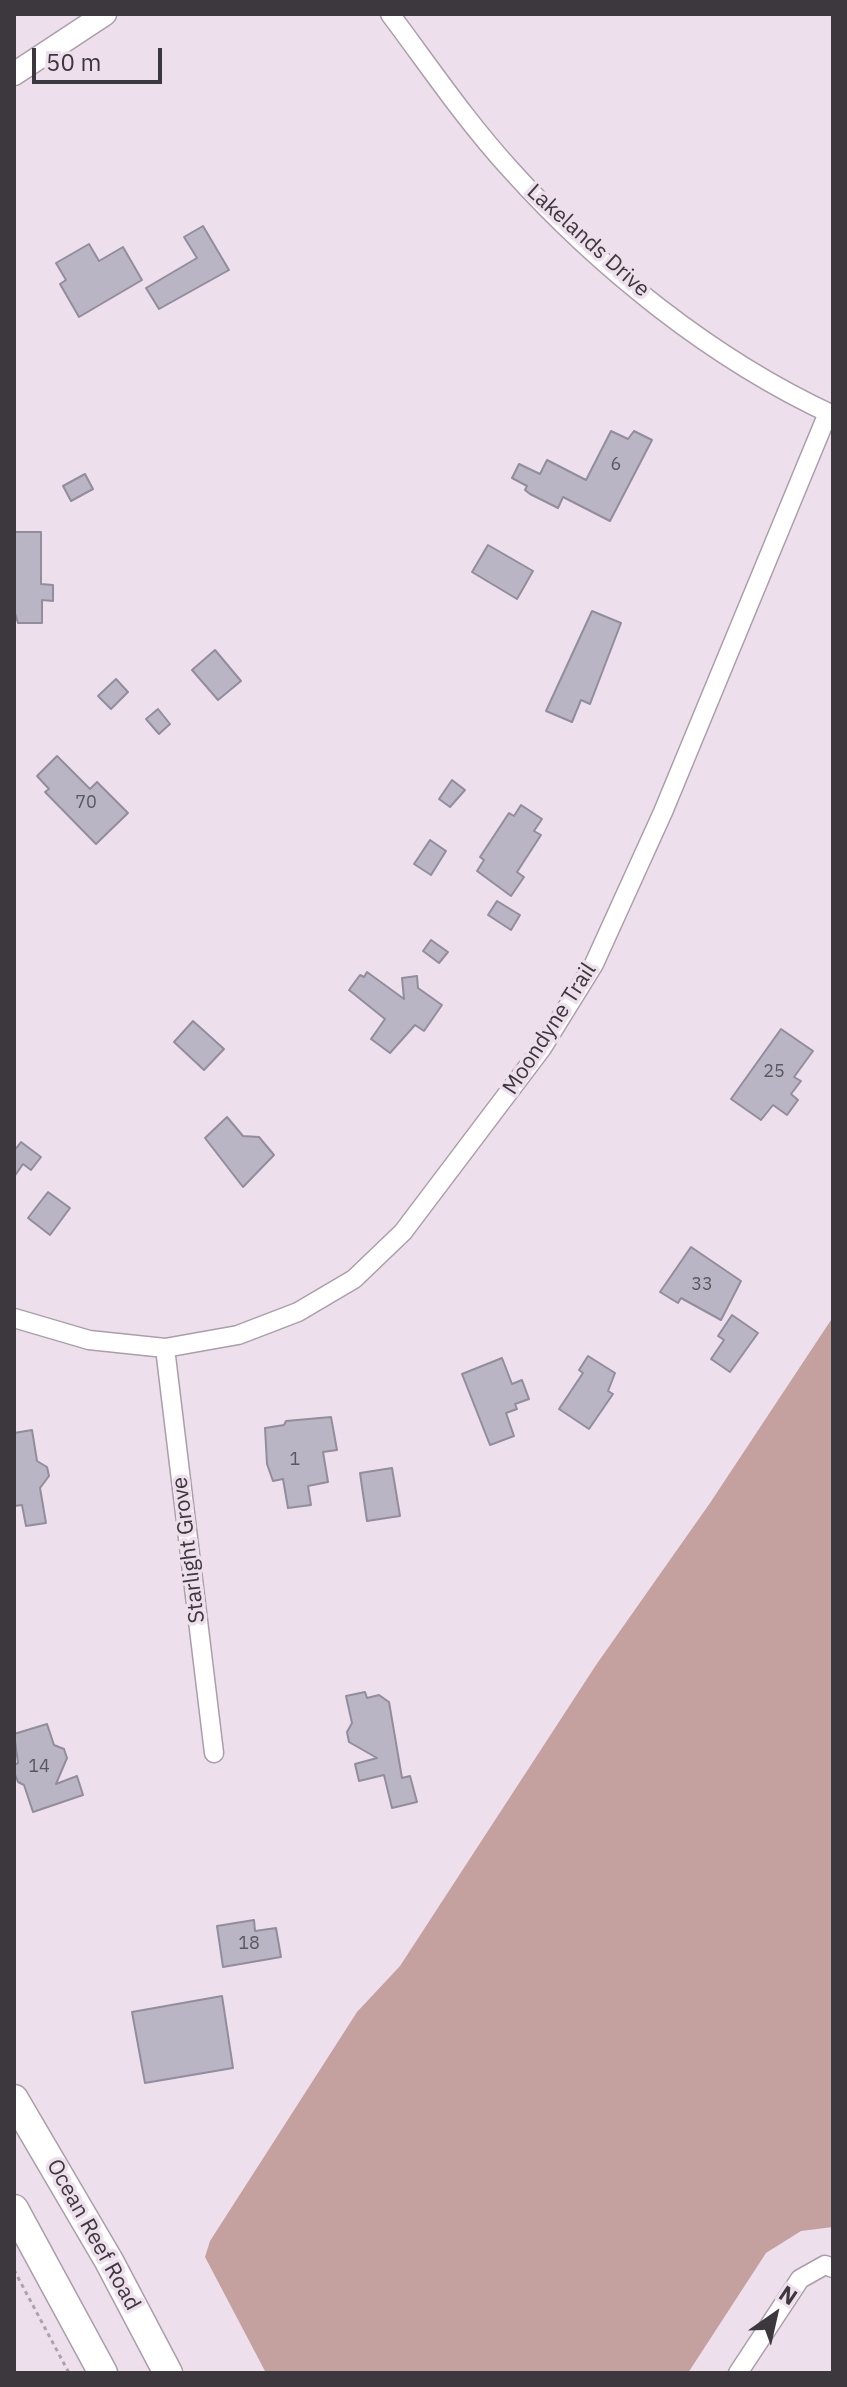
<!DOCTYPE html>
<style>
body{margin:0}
#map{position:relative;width:847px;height:2387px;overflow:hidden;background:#ede0ec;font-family:"IBM Plex Sans",sans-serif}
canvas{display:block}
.frame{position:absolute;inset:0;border:16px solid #3d383d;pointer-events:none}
.north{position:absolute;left:735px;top:2275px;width:80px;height:80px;-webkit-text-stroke:6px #ede0ec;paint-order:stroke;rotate:34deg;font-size:22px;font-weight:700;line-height:32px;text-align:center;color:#3d383d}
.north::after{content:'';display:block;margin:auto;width:28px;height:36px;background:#3d383d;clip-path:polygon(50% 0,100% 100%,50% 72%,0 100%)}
.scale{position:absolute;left:32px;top:48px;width:130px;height:36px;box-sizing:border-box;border:4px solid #3d383d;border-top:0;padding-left:10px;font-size:24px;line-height:28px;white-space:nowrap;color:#3d383d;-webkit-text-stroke:6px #ede0ec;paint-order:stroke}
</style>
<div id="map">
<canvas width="847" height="2387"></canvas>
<div class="frame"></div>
<div class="north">N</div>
<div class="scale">50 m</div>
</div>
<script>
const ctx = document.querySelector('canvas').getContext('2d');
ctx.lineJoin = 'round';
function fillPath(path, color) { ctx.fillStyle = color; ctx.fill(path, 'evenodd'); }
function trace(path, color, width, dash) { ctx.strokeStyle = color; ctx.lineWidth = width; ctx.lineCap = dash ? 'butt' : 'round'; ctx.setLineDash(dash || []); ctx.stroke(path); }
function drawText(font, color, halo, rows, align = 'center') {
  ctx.font = font + ' "IBM Plex Sans",sans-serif'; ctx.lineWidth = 7; ctx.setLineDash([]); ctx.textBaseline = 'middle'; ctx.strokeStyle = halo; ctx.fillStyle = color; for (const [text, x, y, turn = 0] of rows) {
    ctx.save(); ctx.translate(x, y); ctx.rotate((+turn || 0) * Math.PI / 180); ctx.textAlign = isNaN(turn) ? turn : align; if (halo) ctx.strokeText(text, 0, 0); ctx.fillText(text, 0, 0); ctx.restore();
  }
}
fillPath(new Path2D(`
 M 833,1317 L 833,2227 L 801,2231 L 766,2253 L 688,2373 L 266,2373 L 205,2257 L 210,2241 L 357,2012 L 400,1966 L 596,1665 L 710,1503 Z`), '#c4a19f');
const building = new Path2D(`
 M 203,226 L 229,270 L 159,309 L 146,288 L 197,258 L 184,237 Z
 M 89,244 L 99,261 L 123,247 L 142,280 L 79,317 L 60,284 L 66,280 L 56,263 Z
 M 611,431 L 628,439 L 634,431 L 652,440 L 610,521 L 563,497 L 558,508 L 530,494 L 525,490 L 527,486 L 512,478 L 519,464 L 540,474 L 547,460 L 586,480 Z
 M 85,474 L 93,489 L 71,501 L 63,486 Z
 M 14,532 L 41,532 L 41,584 L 53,585 L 53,601 L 42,600 L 42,623 L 18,623 L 14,610 Z
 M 488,545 L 533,571 L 517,599 L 472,572 Z
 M 592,611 L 621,623 L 590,704 L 581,700 L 572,722 L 546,711 Z
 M 215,650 L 241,681 L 218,700 L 192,670 Z
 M 116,679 L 128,692 L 111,709 L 98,696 Z
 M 158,709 L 170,724 L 159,734 L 146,719 Z
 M 57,756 L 90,789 L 97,782 L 128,813 L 96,844 L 45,792 L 49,789 L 37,776 Z
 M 452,780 L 465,790 L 450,807 L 439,799 Z
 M 521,805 L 542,819 L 534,831 L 541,835 L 517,872 L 524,877 L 511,896 L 477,871 L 484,860 L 480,857 L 509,813 L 514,816 Z
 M 430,840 L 446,851 L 431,875 L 414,864 Z
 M 497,901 L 520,915 L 511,930 L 488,915 Z
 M 431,940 L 448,952 L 439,963 L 423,951 Z
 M 367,972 L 404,999 L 402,978 L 417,976 L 418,988 L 442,1005 L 424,1031 L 415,1025 L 390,1053 L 371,1039 L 385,1019 L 349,990 L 360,975 L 364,977 Z
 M 193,1021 L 224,1049 L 204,1070 L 174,1042 Z
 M 781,1029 L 813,1051 L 794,1077 L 801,1081 L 791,1094 L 798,1100 L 787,1115 L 773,1105 L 761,1120 L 731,1099 Z
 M 227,1117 L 243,1136 L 259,1137 L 274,1155 L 243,1187 L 205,1138 Z
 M 21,1142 L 41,1157 L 31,1170 L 23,1164 L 14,1177 L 14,1151 Z
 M 48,1192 L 70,1208 L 50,1235 L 28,1218 Z
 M 691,1247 L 741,1281 L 721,1320 L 681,1298 L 678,1303 L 660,1292 Z
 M 732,1315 L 758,1333 L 730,1372 L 711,1359 L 724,1340 L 718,1336 Z
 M 588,1356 L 615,1373 L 608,1391 L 613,1394 L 589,1429 L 559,1409 L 583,1373 L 579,1370 Z
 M 502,1358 L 512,1384 L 522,1380 L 529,1399 L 515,1404 L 517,1409 L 506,1413 L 514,1436 L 490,1445 L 462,1374 Z
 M 331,1417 L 337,1450 L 323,1452 L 328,1482 L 308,1486 L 311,1505 L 288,1508 L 283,1479 L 273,1481 L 267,1464 L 265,1428 L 284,1425 L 286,1421 Z
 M 32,1430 L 37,1461 L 47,1467 L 49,1476 L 40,1488 L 46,1523 L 26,1526 L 22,1505 L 14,1506 L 14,1433 Z
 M 392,1468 L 400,1516 L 367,1521 L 360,1473 Z
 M 365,1692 L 367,1698 L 379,1695 L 389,1702 L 402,1778 L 410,1776 L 417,1802 L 392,1808 L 384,1775 L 359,1781 L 355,1764 L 377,1758 L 349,1742 L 347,1732 L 352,1723 L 346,1696 Z
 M 47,1724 L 54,1745 L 64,1749 L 67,1758 L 56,1784 L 77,1776 L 83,1795 L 33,1812 L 24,1785 L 18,1782 L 14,1772 L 14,1765 L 18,1763 L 14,1734 Z
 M 254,1920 L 255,1931 L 276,1928 L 281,1957 L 223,1967 L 217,1926 Z
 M 222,1996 L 233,2068 L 145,2083 L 132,2012 Z`);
fillPath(building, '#b9b5c4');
trace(building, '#928d9c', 2);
const minor = new Path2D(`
 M 390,14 C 429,66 466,121 510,169 C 599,268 712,359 833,415
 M 14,1318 L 89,1340 L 165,1348 L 238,1335 L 298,1312 L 354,1279 L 403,1232 L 542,1048 L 594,964 L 663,812 L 828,413
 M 165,1348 L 214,1753
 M 738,2373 L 800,2279 L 825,2265 L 833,2268`);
const tertiary = new Path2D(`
 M 14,74 L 105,14`);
const primary = new Path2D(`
 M 14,2099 L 109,2261 L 168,2373
 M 14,2209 L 103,2373`);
trace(minor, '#ab9eaa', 21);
trace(tertiary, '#ab9eaa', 25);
trace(primary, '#ab9eaa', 31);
trace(new Path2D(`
 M 14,2270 L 69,2373`), '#ada3ac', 3, [4, 4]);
trace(minor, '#fff', 18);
trace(tertiary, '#fff', 22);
trace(primary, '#fff', 28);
drawText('18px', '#5c575f', null, [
 ["6",616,465],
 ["70",86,803],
 ["25",774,1072],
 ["33",702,1285],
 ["1",295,1460],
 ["14",39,1767],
 ["18",249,1944]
]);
drawText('22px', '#3d383d', '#ede0ec', [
 ["Lakelands Drive",588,241,42],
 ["Moondyne Trail",550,1029,-57],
 ["Starlight Grove",189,1550,-97],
 ["Ocean Reef Road",93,2235,61]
]);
</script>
